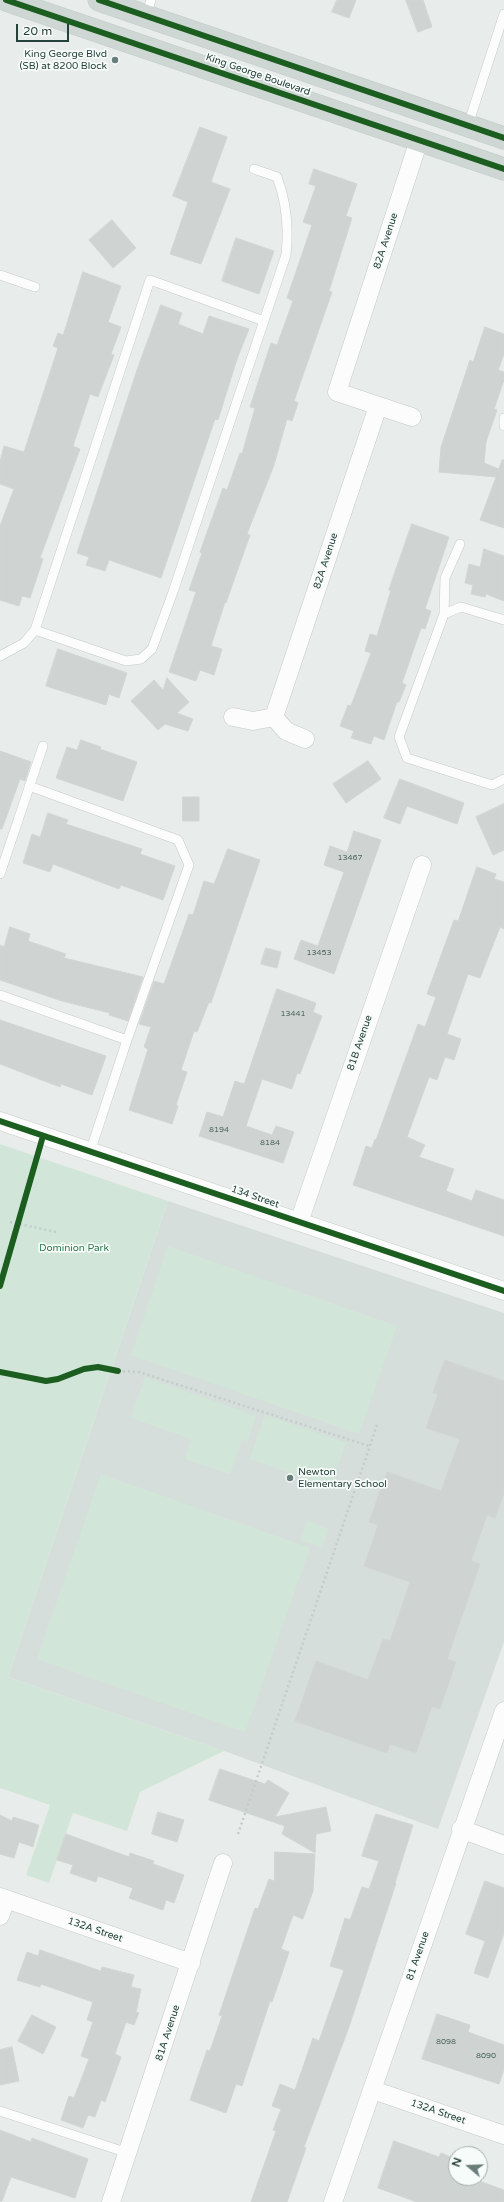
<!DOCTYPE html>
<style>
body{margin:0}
#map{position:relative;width:504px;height:2202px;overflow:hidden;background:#e8edeb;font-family:"Varela Round",sans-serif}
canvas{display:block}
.north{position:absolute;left:448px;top:2146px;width:40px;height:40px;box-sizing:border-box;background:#f7fbf9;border:1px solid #a3b1ad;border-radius:50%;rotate:289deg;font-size:11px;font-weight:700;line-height:16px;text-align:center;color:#24423a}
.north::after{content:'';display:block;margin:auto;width:14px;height:18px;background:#697e78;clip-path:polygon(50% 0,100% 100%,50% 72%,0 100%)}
.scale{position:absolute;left:16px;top:24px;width:53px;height:18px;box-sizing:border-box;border:2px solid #24423a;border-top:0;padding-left:5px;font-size:12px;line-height:14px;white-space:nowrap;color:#24423a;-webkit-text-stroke:3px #f7fbf9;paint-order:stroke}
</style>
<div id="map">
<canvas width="504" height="2202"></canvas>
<div class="north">N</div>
<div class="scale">20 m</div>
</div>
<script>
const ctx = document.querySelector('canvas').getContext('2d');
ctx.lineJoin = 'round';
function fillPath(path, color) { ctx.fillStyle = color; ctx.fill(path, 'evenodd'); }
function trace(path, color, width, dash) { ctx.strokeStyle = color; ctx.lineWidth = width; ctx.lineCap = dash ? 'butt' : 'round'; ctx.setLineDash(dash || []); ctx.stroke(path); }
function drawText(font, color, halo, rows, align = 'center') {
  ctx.font = font + ' "Varela Round",sans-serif'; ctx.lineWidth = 3.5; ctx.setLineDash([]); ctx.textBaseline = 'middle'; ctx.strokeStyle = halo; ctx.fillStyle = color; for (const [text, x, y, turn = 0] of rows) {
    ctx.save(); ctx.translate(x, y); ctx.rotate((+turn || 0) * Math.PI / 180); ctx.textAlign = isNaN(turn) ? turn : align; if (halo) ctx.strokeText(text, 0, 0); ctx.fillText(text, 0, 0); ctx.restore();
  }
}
fillPath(new Path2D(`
 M 168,1201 L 504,1313 L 504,1642 L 438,1829 L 224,1751 L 8,1677 Z`), '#d6dedb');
fillPath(new Path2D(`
 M 0,1144 L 168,1201 L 8,1677 L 224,1751 L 140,1792 L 127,1831 L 73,1813 L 49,1883 L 26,1875 L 50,1805 L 0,1788 Z
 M 168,1246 L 397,1326 L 359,1434 L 131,1355 Z
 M 145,1377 L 256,1416 L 248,1441 L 242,1439 L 230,1474 L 185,1459 L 191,1439 L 131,1418 Z
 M 265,1415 L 346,1443 L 331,1487 L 250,1459 Z
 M 101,1474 L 310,1548 L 245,1732 L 37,1659 Z
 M 307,1521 L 329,1529 L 322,1548 L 301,1540 Z`), '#d1e6d8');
const building = new Path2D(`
 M 337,0 L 356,0 L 349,18 L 332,12 Z
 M 406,0 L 423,0 L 432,27 L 418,32 Z
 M 200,127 L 227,137 L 211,182 L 230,189 L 201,264 L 170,254 L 188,202 L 173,196 Z
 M 314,169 L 357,184 L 346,216 L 352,218 L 329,291 L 332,292 L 294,401 L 298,403 L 292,421 L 287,419 L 274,465 L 247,534 L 250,535 L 226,603 L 225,602 L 211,646 L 222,649 L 214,675 L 200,670 L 196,681 L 169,672 L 196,592 L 189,590 L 202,553 L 200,552 L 223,488 L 227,490 L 240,453 L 242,454 L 255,408 L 250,407 L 271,343 L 277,345 L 293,301 L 287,298 L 312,225 L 303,222 L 316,186 L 309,184 Z
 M 112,220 L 136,248 L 113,268 L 89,240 Z
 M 236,238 L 274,251 L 259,294 L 222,281 Z
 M 83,272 L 121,286 L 108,322 L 121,327 L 111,354 L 114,355 L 98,397 L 90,394 L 73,446 L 80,449 L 40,558 L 43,559 L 30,598 L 22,596 L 19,606 L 0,600 L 0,526 L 14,489 L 0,484 L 0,462 L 4,446 L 24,452 L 58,348 L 53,346 L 58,333 L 63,335 Z
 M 161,305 L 182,313 L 178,324 L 203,334 L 209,316 L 249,329 L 237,359 L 218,420 L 215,419 L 161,578 L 109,560 L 105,571 L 86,565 L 89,557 L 77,553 L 137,370 Z
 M 485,327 L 504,334 L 504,354 L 498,370 L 504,372 L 504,380 L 494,409 L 497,410 L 486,442 L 484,463 L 499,469 L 502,460 L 504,460 L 504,528 L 480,520 L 496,477 L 439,472 L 441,447 L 470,360 L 473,362 Z
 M 412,524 L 449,537 L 425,609 L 431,611 L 425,629 L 421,628 L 402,683 L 406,685 L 399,702 L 397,702 L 384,740 L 374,736 L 371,744 L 351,738 L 354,731 L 340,726 L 348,705 L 351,706 L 371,653 L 365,651 L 370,634 L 377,636 L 391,590 L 389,590 Z
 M 484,549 L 504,556 L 504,601 L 486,594 L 485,597 L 471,594 L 473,585 L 465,583 L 469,564 L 480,567 Z
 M 58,649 L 127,673 L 119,698 L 109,694 L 106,705 L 46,686 Z
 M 167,678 L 189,702 L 177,713 L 193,719 L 188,731 L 165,724 L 158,730 L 131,701 L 154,680 L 163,690 Z
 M 81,740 L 101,747 L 100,749 L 137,762 L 123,801 L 56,778 L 67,747 L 77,750 Z
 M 0,751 L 31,762 L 25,781 L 20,779 L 2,829 L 0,829 Z
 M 368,761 L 381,779 L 346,803 L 333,784 Z
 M 400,779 L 464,803 L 457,824 L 407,806 L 400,824 L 384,818 Z
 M 183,797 L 199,797 L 199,821 L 183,821 Z
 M 504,804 L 504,850 L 493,855 L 476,817 Z
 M 48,813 L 68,820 L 66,824 L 142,849 L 140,854 L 175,866 L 163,900 L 121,885 L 119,889 L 53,864 L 50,872 L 23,863 L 32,834 L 40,837 Z
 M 354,831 L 381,840 L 334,974 L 294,959 L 301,940 L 318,946 L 344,872 L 324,865 L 330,846 L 347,852 Z
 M 228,849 L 260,860 L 211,1003 L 209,1002 L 197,1032 L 194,1031 L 181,1070 L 187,1072 L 176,1105 L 178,1106 L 172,1124 L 129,1110 L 148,1049 L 144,1047 L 151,1027 L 139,1024 L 154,981 L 164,984 L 189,914 L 193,915 L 204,881 L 214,884 Z
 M 477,867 L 496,874 L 494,879 L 504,882 L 504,929 L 500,927 L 480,978 L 468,974 L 447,1034 L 461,1039 L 454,1060 L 445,1057 L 437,1080 L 429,1077 L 407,1137 L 425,1145 L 419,1157 L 454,1169 L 446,1191 L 472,1201 L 476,1190 L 504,1200 L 504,1236 L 353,1185 L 366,1146 L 372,1148 L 375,1139 L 376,1140 L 418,1024 L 425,1027 L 436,997 L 427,994 L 454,920 L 458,921 Z
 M 10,927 L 30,934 L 28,941 L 66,954 L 64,958 L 143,977 L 128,1021 L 109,1015 L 110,1013 L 62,1001 L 0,980 L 0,945 L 4,947 Z
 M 266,948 L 281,952 L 277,968 L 261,964 Z
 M 277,989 L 316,1003 L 313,1012 L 322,1016 L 300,1074 L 297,1073 L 292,1089 L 262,1079 L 246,1126 L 272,1135 L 276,1126 L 294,1132 L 283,1163 L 199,1136 L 207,1112 L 223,1117 L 235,1081 L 244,1084 Z
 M 0,1020 L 106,1056 L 92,1095 L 61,1084 L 60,1087 L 0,1064 Z
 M 445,1360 L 504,1381 L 504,1493 L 495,1518 L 487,1515 L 471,1561 L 480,1564 L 447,1659 L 456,1662 L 440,1709 L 432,1706 L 416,1753 L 390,1744 L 387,1753 L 295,1721 L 316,1661 L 368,1680 L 383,1639 L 390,1641 L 410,1582 L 364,1566 L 378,1525 L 369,1522 L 387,1472 L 441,1491 L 460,1439 L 426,1428 L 438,1394 L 433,1393 Z
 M 220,1769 L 265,1784 L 268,1780 L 289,1793 L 275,1817 L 326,1807 L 331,1831 L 316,1834 L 315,1853 L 282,1834 L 285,1826 L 209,1800 Z
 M 158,1812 L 184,1820 L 177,1842 L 152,1834 Z
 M 376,1814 L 413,1825 L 395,1883 L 396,1883 L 349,2027 L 304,2147 L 306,2148 L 287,2202 L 251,2202 L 276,2131 L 273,2130 L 281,2109 L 272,2106 L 280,2084 L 295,2090 L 313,2038 L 319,2041 L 344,1970 L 330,1966 L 345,1918 L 350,1920 L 362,1887 L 369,1889 L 379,1861 L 362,1856 Z
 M 0,1815 L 12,1821 L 13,1817 L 39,1825 L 33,1847 L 19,1842 L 14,1858 L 0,1854 Z
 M 66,1834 L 129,1857 L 130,1853 L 154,1861 L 153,1864 L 184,1875 L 174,1903 L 166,1900 L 163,1910 L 129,1898 L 133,1888 L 98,1876 L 96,1882 L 70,1873 L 73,1865 L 57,1860 Z
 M 275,1852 L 315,1854 L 313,1891 L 303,1919 L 293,1915 L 281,1949 L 289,1952 L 280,1979 L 272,2002 L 270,2001 L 242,2086 L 236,2084 L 226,2113 L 190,2100 L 207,2050 L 210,2051 L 222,2016 L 219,2015 L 255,1908 L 258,1909 L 269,1879 L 274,1881 Z
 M 485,1881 L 504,1888 L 504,1933 L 488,1978 L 474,1973 L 485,1941 L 466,1934 Z
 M 40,1950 L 101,1971 L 102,1967 L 134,1975 L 131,1987 L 141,1989 L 136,2012 L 139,2013 L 134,2025 L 126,2022 L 115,2054 L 121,2057 L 105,2102 L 101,2100 L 95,2117 L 88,2115 L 83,2128 L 61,2120 L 69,2096 L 74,2098 L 89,2059 L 81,2056 L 93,2022 L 87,2020 L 93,2002 L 41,1984 L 40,1987 L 17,1980 L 27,1952 L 38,1956 Z
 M 437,2014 L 470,2025 L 468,2032 L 504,2045 L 504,2069 L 499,2084 L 422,2059 Z
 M 32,2015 L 56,2027 L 43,2054 L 18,2041 Z
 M 12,2047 L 19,2081 L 0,2085 L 0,2050 Z
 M 0,2130 L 31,2142 L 32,2138 L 88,2159 L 75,2198 L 11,2177 L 2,2201 L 0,2201 Z
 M 394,2141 L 439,2157 L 441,2153 L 456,2159 L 456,2178 L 471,2178 L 504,2190 L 504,2202 L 417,2202 L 378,2188 Z`);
fillPath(building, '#cfd4d2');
trace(building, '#d1d6d4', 1);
const lane = new Path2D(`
 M 146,16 L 151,0
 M 468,125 L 504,14
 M 0,275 L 35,287
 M 504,418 L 504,426
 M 460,544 L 445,578 L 444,614 L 399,737 L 407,758 L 492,785 L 504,779
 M 444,614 L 461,607 L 504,620
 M 35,630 L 126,661 L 141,659 L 152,649 L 173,592 L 286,255 C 289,227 287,203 277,177 L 254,169
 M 0,656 L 24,643 L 35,630 L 150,280 L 264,321
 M 29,786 L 178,840 L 189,865 L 127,1040 L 90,1152
 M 0,874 L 43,746
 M 0,995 L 127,1040
 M 0,2111 L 128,2153`);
const street = new Path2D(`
 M 412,417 L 337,392 L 419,140
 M 233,717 L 253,721 L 274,717 L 378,406
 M 274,717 L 286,731 L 305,739
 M 0,1121 L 504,1291
 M 299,1222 L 422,865
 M 461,1829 L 504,1845
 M 0,1897 L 191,1963
 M 0,1916 L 6,1899
 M 373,2090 L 504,2135
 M 111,2202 L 223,1863
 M 333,2202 L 504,1711`);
const primary = new Path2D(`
 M 6,0 L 504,169
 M 99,0 L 504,138`);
trace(lane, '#c5cac8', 10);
trace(street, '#c5cac8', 19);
trace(primary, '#c3ccc9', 23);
trace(new Path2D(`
 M 10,1222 L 56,1232
 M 118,1371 L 139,1372 L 369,1446
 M 238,1834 L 377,1425`), '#c3ccca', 2.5, [2, 3]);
trace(lane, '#fcfcfc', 9);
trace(street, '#fcfcfc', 18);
trace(primary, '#cfd7d5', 22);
trace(new Path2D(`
 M 6,0 L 504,169
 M 99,0 L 504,138
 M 0,1121 L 504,1291
 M 0,1286 L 43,1136
 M 0,1372 L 46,1381 L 58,1379 L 84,1369 L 98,1367 L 118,1371`), '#1b5e20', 6);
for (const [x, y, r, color] of [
 [115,60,4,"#697e78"],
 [290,1478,4,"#697e78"]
]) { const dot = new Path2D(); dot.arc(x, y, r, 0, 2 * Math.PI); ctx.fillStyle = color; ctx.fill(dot); trace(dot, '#f7fbf9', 1.5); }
drawText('8px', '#506761', null, [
 ["13467",350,858],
 ["13453",319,953],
 ["13441",293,1014],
 ["8194",219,1130],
 ["8184",270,1143],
 ["8098",446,2042],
 ["8090",486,2056]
]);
drawText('10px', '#24423a', '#f7fbf9', [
 ["King George Blvd",107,54],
 ["(SB) at 8200 Block",107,66],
 ["Newton",298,1472,"left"],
 ["Elementary School",298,1484,"left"]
], 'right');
drawText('10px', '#24423a', '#f7fbf9', [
 ["King George Boulevard",258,75,19],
 ["82A Avenue",386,241,-72],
 ["82A Avenue",326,561,-72],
 ["81B Avenue",360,1043,-71],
 ["134 Street",255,1197,19],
 ["132A Street",95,1930,19],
 ["81 Avenue",418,1956,-71],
 ["81A Avenue",168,2033,-72],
 ["132A Street",438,2112,19]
]);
drawText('10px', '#2d7a4b', '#f7fbf9', [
 ["Dominion Park",74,1248]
]);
</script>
